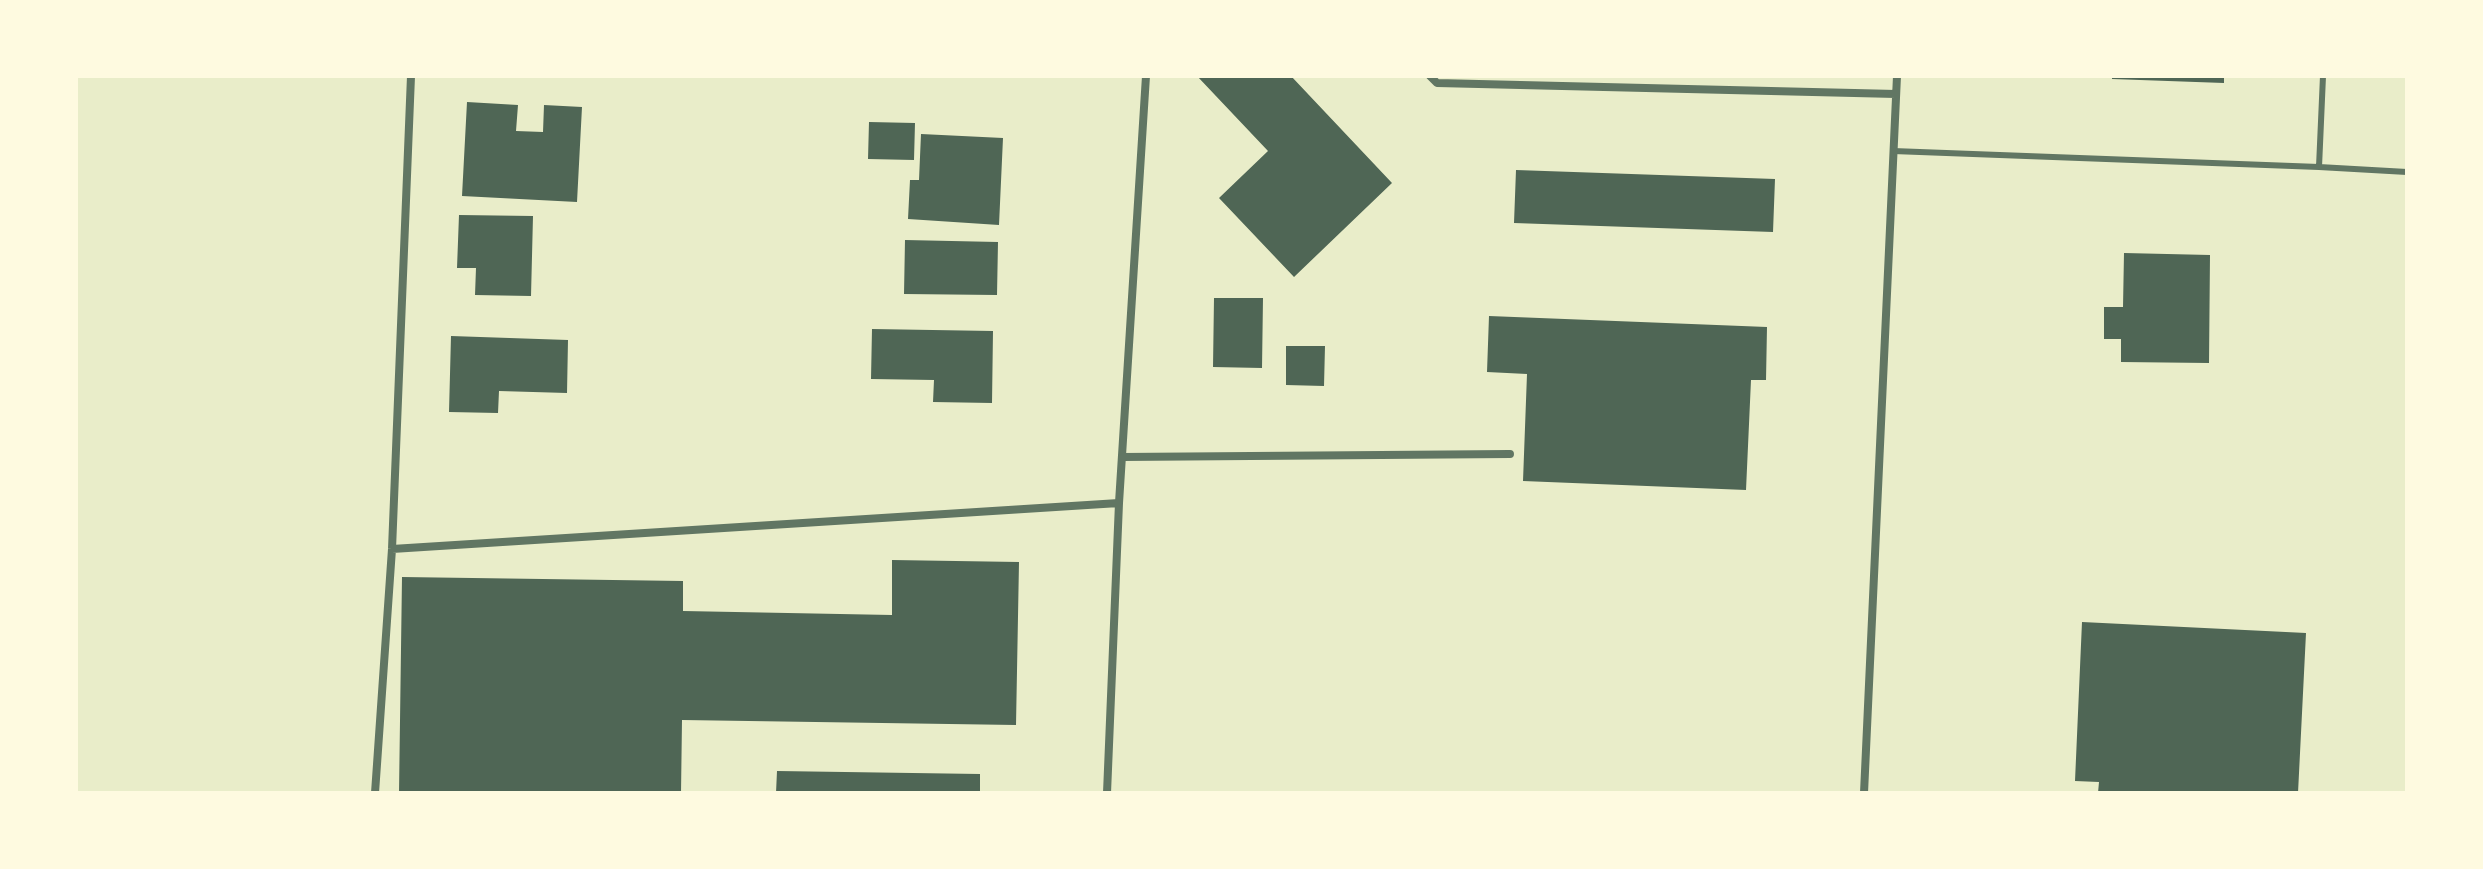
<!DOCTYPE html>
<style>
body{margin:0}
#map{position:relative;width:2483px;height:869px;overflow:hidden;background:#e9edc9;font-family:Bitter,serif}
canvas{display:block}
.frame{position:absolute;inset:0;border:78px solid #fefae0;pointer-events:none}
</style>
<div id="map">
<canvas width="2483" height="869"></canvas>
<div class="frame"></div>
</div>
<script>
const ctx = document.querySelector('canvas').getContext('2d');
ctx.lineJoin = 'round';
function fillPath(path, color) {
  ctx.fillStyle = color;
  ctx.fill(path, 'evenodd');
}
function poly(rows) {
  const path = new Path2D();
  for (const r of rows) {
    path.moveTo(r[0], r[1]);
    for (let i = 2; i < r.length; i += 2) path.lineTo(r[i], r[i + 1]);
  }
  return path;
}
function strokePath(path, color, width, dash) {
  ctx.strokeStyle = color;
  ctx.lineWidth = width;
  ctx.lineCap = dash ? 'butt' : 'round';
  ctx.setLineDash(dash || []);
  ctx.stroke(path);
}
fillPath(poly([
 [1197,76,1291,76,1392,183,1294,277,1219,198,1268,151],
 [2112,76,2224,76,2224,83,2112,79],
 [467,102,518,105,516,131,543,132,544,105,582,107,577,202,462,196],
 [869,122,915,123,914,160,868,159],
 [921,134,1003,138,999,225,908,219,910,180,919,180],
 [1516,170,1775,179,1773,232,1514,223],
 [459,215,533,216,531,296,475,295,476,268,457,268],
 [905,240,998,242,997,295,904,294],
 [2124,253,2210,255,2209,363,2121,362,2121,339,2104,339,2104,307,2123,307],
 [1214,298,1263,298,1262,368,1213,367],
 [1489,316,1767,327,1766,380,1751,380,1746,490,1523,481,1527,374,1487,372],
 [872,329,993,331,992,403,933,402,934,380,871,379],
 [451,336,568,340,567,393,499,391,498,413,449,412],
 [1286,346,1325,346,1324,386,1286,385],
 [892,560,1019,562,1016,725,682,720,681,793,399,793,402,577,683,581,683,611,892,615],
 [2082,622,2306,633,2298,793,2098,793,2099,782,2075,781],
 [777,771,980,774,980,793,776,793]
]), '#4f6655');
strokePath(poly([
 [2323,76,2319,167,2407,172],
 [1893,151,2319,167]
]), '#617663', 6);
strokePath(poly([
 [1430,76,1437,83,1896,94],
 [1122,457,1510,454],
 [392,549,1119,503],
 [375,793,392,549,411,76],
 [1107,793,1119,503,1146,76],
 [1864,793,1897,76]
]), '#617663', 8);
</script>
